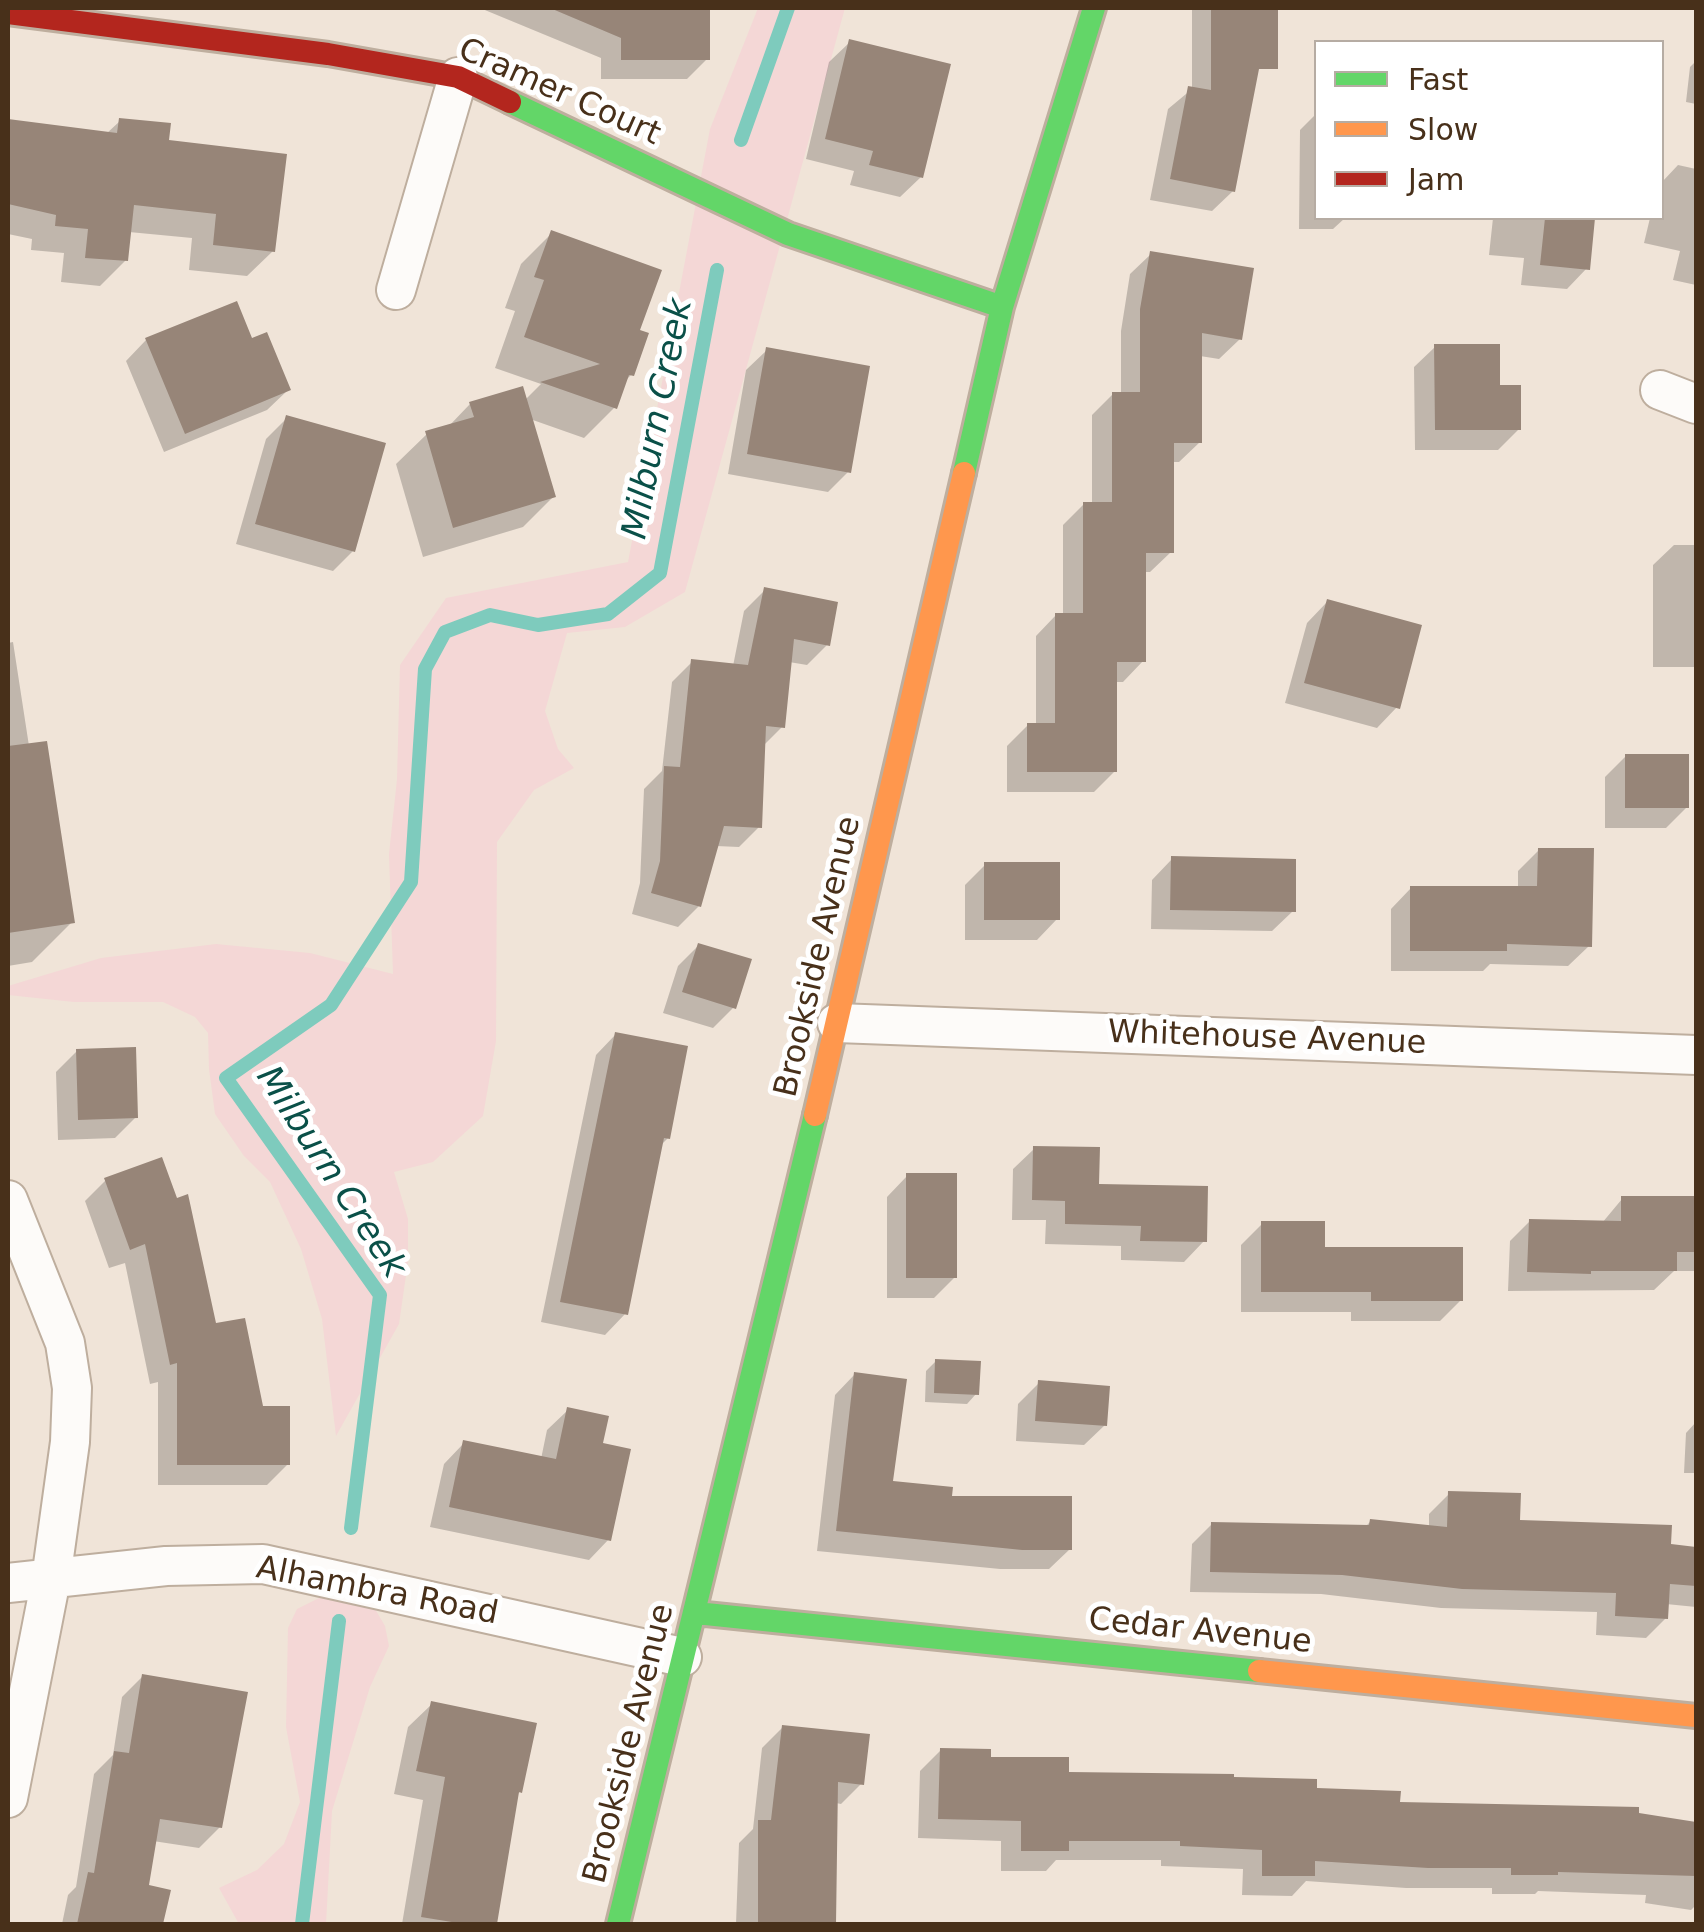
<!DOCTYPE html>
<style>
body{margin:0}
#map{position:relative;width:1704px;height:1932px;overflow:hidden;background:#f0e4d8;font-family:"DejaVu Sans",sans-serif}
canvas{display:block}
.frame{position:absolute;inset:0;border:10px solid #48301a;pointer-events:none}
.legend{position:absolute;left:1314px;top:40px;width:350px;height:180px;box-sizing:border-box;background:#fff;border:2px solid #b6aca3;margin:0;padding:12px 18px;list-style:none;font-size:30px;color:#48301a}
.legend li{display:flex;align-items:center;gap:20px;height:50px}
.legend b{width:50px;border:2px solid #b6aca3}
</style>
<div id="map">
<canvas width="1704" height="1932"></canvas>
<div class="frame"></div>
<ul class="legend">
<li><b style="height:12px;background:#63d668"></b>Fast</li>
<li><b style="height:12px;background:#ff974d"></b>Slow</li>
<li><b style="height:12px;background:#b3261e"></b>Jam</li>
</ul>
</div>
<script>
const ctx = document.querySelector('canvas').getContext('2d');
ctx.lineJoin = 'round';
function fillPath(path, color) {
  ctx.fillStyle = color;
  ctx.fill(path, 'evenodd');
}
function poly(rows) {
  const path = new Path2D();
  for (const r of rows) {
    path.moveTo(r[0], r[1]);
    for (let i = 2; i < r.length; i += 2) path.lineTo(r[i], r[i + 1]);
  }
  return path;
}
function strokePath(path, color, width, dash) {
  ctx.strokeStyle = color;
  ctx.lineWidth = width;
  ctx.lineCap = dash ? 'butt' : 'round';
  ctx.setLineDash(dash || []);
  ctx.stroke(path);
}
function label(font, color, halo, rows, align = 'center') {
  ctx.font = font + ' "DejaVu Sans",sans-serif';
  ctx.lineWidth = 10;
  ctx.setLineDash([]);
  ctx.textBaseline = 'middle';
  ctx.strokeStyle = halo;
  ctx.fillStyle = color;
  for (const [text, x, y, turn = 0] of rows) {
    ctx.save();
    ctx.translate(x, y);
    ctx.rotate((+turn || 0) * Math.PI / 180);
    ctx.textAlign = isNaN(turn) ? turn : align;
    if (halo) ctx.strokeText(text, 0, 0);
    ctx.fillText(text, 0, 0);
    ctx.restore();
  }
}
fillPath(poly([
 [758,8,845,8,685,592,625,627,567,633,545,711,558,749,574,768,534,790,497,842,496,1041,483,1116,433,1162,394,1172,408,1219,408,1261,399,1324,336,1436,322,1319,301,1249,270,1182,244,1156,215,1114,209,1069,208,1033,195,1017,163,1002,74,1002,8,995,8,986,101,958,216,944,310,953,393,974,389,854,397,779,400,665,446,598,628,562,710,129],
 [325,1595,371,1602,385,1626,389,1646,370,1687,332,1811,326,1924,239,1924,219,1888,257,1870,284,1844,300,1802,286,1727,288,1628,297,1609]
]), '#f4d7d6');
fillPath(poly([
 [480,8,707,8,707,59,687,79,601,79,601,58],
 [1192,8,1269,8,1233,191,1212,211,1150,200,1168,109,1192,89],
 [850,42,921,177,900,197,850,185,854,171,806,159,829,62],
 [1696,61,1696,104,1686,102,1690,67],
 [1316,114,1316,218,1345,218,1333,229,1299,229,1300,130],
 [8,121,106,134,120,121,273,251,247,276,189,270,192,238,129,232,126,260,100,286,61,282,64,253,31,250,32,239,8,234],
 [1678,165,1696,169,1696,285,1673,280,1680,251,1644,243,1650,218,1662,218,1662,182],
 [1493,218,1593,218,1587,268,1567,289,1521,285,1524,258,1489,255],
 [552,233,636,332,631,375,623,383,615,407,584,438,530,419,553,497,523,527,423,557,396,464,427,434,447,428,470,404,525,400,541,384,495,368,515,311,505,308,521,264],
 [1151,254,1240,339,1219,359,1200,356,1200,442,1179,462,1171,462,1171,552,1150,572,1143,572,1143,661,1123,682,1115,682,1115,771,1094,792,1007,792,1007,746,1028,725,1036,725,1036,636,1056,615,1063,615,1063,525,1084,504,1092,504,1092,415,1113,394,1121,394,1121,331,1130,274],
 [146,340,251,341,288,390,267,410,164,452,126,361],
 [1435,347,1498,387,1519,429,1498,450,1415,450,1414,367],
 [767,350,848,472,828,492,728,474,746,370],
 [287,418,353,551,333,571,236,544,266,439],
 [1674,545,1696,545,1696,667,1653,667,1653,565],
 [765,590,827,645,807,665,789,662,782,727,763,746,760,826,739,847,716,846,699,906,678,927,632,914,640,883,644,789,662,771,672,682,692,662,733,666,744,611],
 [1327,602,1397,707,1377,728,1285,703,1307,623],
 [13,642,29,746,72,922,32,962,8,966,8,643],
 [1626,756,1687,807,1666,828,1605,828,1605,777],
 [1539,850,1589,946,1568,966,1490,964,1483,971,1391,971,1391,909,1411,888,1518,888,1518,871],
 [1172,859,1293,911,1272,931,1151,929,1152,880],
 [985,865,1057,919,1037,940,965,940,965,885],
 [698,946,734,1007,713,1028,663,1013,678,966],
 [616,1034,668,1138,659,1147,625,1314,605,1335,541,1322,596,1055],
 [77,1051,136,1117,115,1138,58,1140,56,1072],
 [1034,1149,1096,1186,1204,1241,1184,1262,1121,1260,1121,1246,1045,1244,1046,1220,1012,1220,1013,1169],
 [907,1176,955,1277,934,1298,887,1298,887,1197],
 [106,1180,214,1326,261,1409,288,1464,267,1485,158,1485,158,1382,150,1384,125,1263,109,1268,85,1201],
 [1622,1199,1696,1199,1696,1271,1674,1271,1654,1290,1508,1291,1510,1241,1530,1221,1602,1223],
 [1262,1224,1323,1250,1461,1300,1440,1321,1351,1321,1351,1312,1241,1312,1241,1245],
 [936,1361,976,1394,967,1404,925,1402,926,1371],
 [855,1374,890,1483,949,1499,1070,1549,1049,1569,1000,1569,817,1551,835,1395],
 [1039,1383,1105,1425,1084,1445,1016,1441,1018,1404],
 [568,1410,600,1445,609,1539,589,1560,430,1527,444,1464,464,1443,541,1459,547,1430],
 [1696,1422,1696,1473,1684,1473,1686,1433],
 [1449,1494,1517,1523,1696,1549,1696,1607,1666,1604,1666,1618,1646,1638,1596,1635,1597,1612,1441,1608,1321,1594,1190,1592,1192,1544,1212,1524,1365,1527,1371,1521,1429,1528,1429,1514],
 [143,1676,220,1827,199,1848,153,1841,146,1887,168,1892,161,1924,62,1924,68,1895,76,1887,94,1774,113,1755,122,1697],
 [432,1704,520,1792,516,1795,495,1924,402,1924,423,1800,394,1794,408,1727],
 [783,1727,862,1783,841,1804,836,1803,834,1924,736,1924,739,1843,753,1829,762,1748],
 [941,1750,1066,1775,1314,1791,1398,1804,1636,1815,1696,1825,1696,1905,1691,1910,1645,1903,1646,1895,1538,1891,1535,1894,1492,1894,1492,1888,1406,1888,1306,1881,1292,1896,1242,1895,1243,1869,1161,1866,1161,1860,1056,1860,1046,1871,1001,1871,1001,1841,918,1838,920,1771]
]), '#0003');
strokePath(poly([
 [741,140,788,8],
 [351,1528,380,1295,226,1078,331,1005,411,882,425,669,445,632,490,615,538,625,608,614,660,573,717,270],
 [302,1924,339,1621]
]), '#7ecbbd', 14);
fillPath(poly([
 [550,8,710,8,710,60,621,60,621,38],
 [1211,8,1278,8,1278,69,1259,69,1235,192,1170,179,1188,86,1211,90],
 [849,39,951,64,923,178,869,165,873,151,825,139],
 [119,118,171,123,169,140,287,154,275,252,213,245,216,214,134,205,128,261,85,258,88,229,55,226,56,215,8,204,8,119,117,133],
 [1545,218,1595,218,1590,270,1540,265],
 [551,230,662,270,640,330,649,333,634,376,629,375,617,409,540,382,600,364,524,337,544,280,534,277],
 [1150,251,1254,268,1242,340,1202,333,1202,443,1174,443,1174,553,1146,553,1146,662,1117,662,1117,772,1027,772,1027,723,1055,723,1055,613,1083,613,1083,502,1112,502,1112,392,1140,392,1140,309],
 [237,301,252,338,267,332,291,390,185,434,145,338],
 [1434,344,1500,344,1500,385,1521,385,1521,430,1435,430],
 [766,347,870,366,851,473,747,454],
 [523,386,556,497,453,528,425,431,474,417,469,402],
 [286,415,386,443,355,552,255,524],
 [764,587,838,602,830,646,794,639,785,728,766,726,762,828,724,826,701,907,651,893,660,861,664,766,680,767,691,659,748,665],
 [1327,599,1422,625,1400,709,1304,683],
 [47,741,75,923,8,933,8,746],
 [1625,754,1689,754,1689,808,1625,808],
 [1538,848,1594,848,1592,947,1507,944,1507,951,1410,951,1410,886,1537,886],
 [1171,856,1296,859,1296,912,1170,910],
 [984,862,1060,862,1060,920,984,920],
 [698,943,752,959,736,1009,682,992],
 [615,1032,688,1046,670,1139,664,1138,628,1315,560,1302],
 [136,1047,138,1118,78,1120,76,1049],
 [1033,1146,1100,1147,1099,1184,1208,1186,1207,1242,1140,1241,1141,1226,1065,1224,1065,1201,1032,1200],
 [162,1157,177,1198,188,1194,216,1323,245,1318,263,1406,290,1406,290,1465,177,1465,177,1363,170,1365,145,1244,130,1250,104,1178],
 [906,1173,957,1173,957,1278,906,1278],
 [1621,1196,1696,1196,1696,1252,1677,1252,1677,1271,1591,1271,1591,1274,1527,1272,1529,1219,1621,1221],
 [1261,1221,1325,1221,1325,1247,1463,1247,1463,1301,1371,1301,1371,1292,1261,1292],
 [935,1359,981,1361,979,1395,934,1393],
 [854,1372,907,1379,893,1481,953,1487,952,1496,1072,1496,1072,1550,1022,1550,836,1531],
 [1038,1380,1110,1386,1107,1426,1035,1421],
 [567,1407,609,1416,603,1443,631,1449,611,1541,449,1507,463,1440,556,1459],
 [1448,1491,1521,1493,1520,1520,1672,1525,1671,1544,1696,1547,1696,1586,1670,1584,1668,1619,1615,1616,1616,1593,1462,1589,1342,1575,1210,1572,1211,1522,1369,1525,1370,1519,1447,1527],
 [142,1674,248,1692,222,1828,160,1819,149,1885,171,1890,163,1924,77,1924,88,1872,94,1873,114,1751,129,1753],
 [431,1701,537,1723,522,1793,519,1792,497,1924,464,1924,421,1917,445,1777,416,1771],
 [782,1725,870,1734,864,1785,838,1782,836,1924,758,1924,758,1820,771,1820],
 [940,1748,991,1749,991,1757,1069,1757,1069,1772,1234,1774,1234,1777,1317,1779,1317,1788,1401,1791,1400,1802,1639,1807,1639,1813,1696,1822,1696,1876,1558,1872,1558,1875,1511,1875,1511,1868,1428,1868,1315,1861,1315,1876,1262,1876,1262,1850,1180,1846,1180,1841,1069,1841,1069,1851,1021,1851,1021,1821,938,1819]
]), '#978578');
const street = poly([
 [396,290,458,77],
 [1660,390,1696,404],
 [837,1023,1696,1055],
 [8,1200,65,1343,72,1388,70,1442,51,1579,8,1798],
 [8,1583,166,1566,263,1564,682,1657]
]);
const fast = poly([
 [510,102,788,234,1002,307],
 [964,473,1002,307,1094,8],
 [696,1613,1259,1671],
 [618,1924,815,1115]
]);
const slow = poly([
 [815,1115,964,473],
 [1259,1671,1696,1716]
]);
const jam = poly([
 [8,13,328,54,458,77,510,102]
]);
strokePath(street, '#beae9e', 42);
strokePath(fast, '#beae9e', 28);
strokePath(slow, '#beae9e', 28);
strokePath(jam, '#beae9e', 28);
strokePath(street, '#fdfbf9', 38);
strokePath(fast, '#63d668', 22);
strokePath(slow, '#ff974d', 22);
strokePath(jam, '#b3261e', 22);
label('32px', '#48301a', '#fff', [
 ["Cramer Court",559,93,24],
 ["Brookside Avenue",819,957,-77],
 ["Whitehouse Avenue",1267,1039,2],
 ["Alhambra Road",377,1592,11],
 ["Cedar Avenue",1200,1632,6],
 ["Brookside Avenue",630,1744,-76]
]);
label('italic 35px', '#0a5048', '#fff', [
 ["Milburn Creek",659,419,-79],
 ["Milburn Creek",330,1173,57]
]);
</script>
